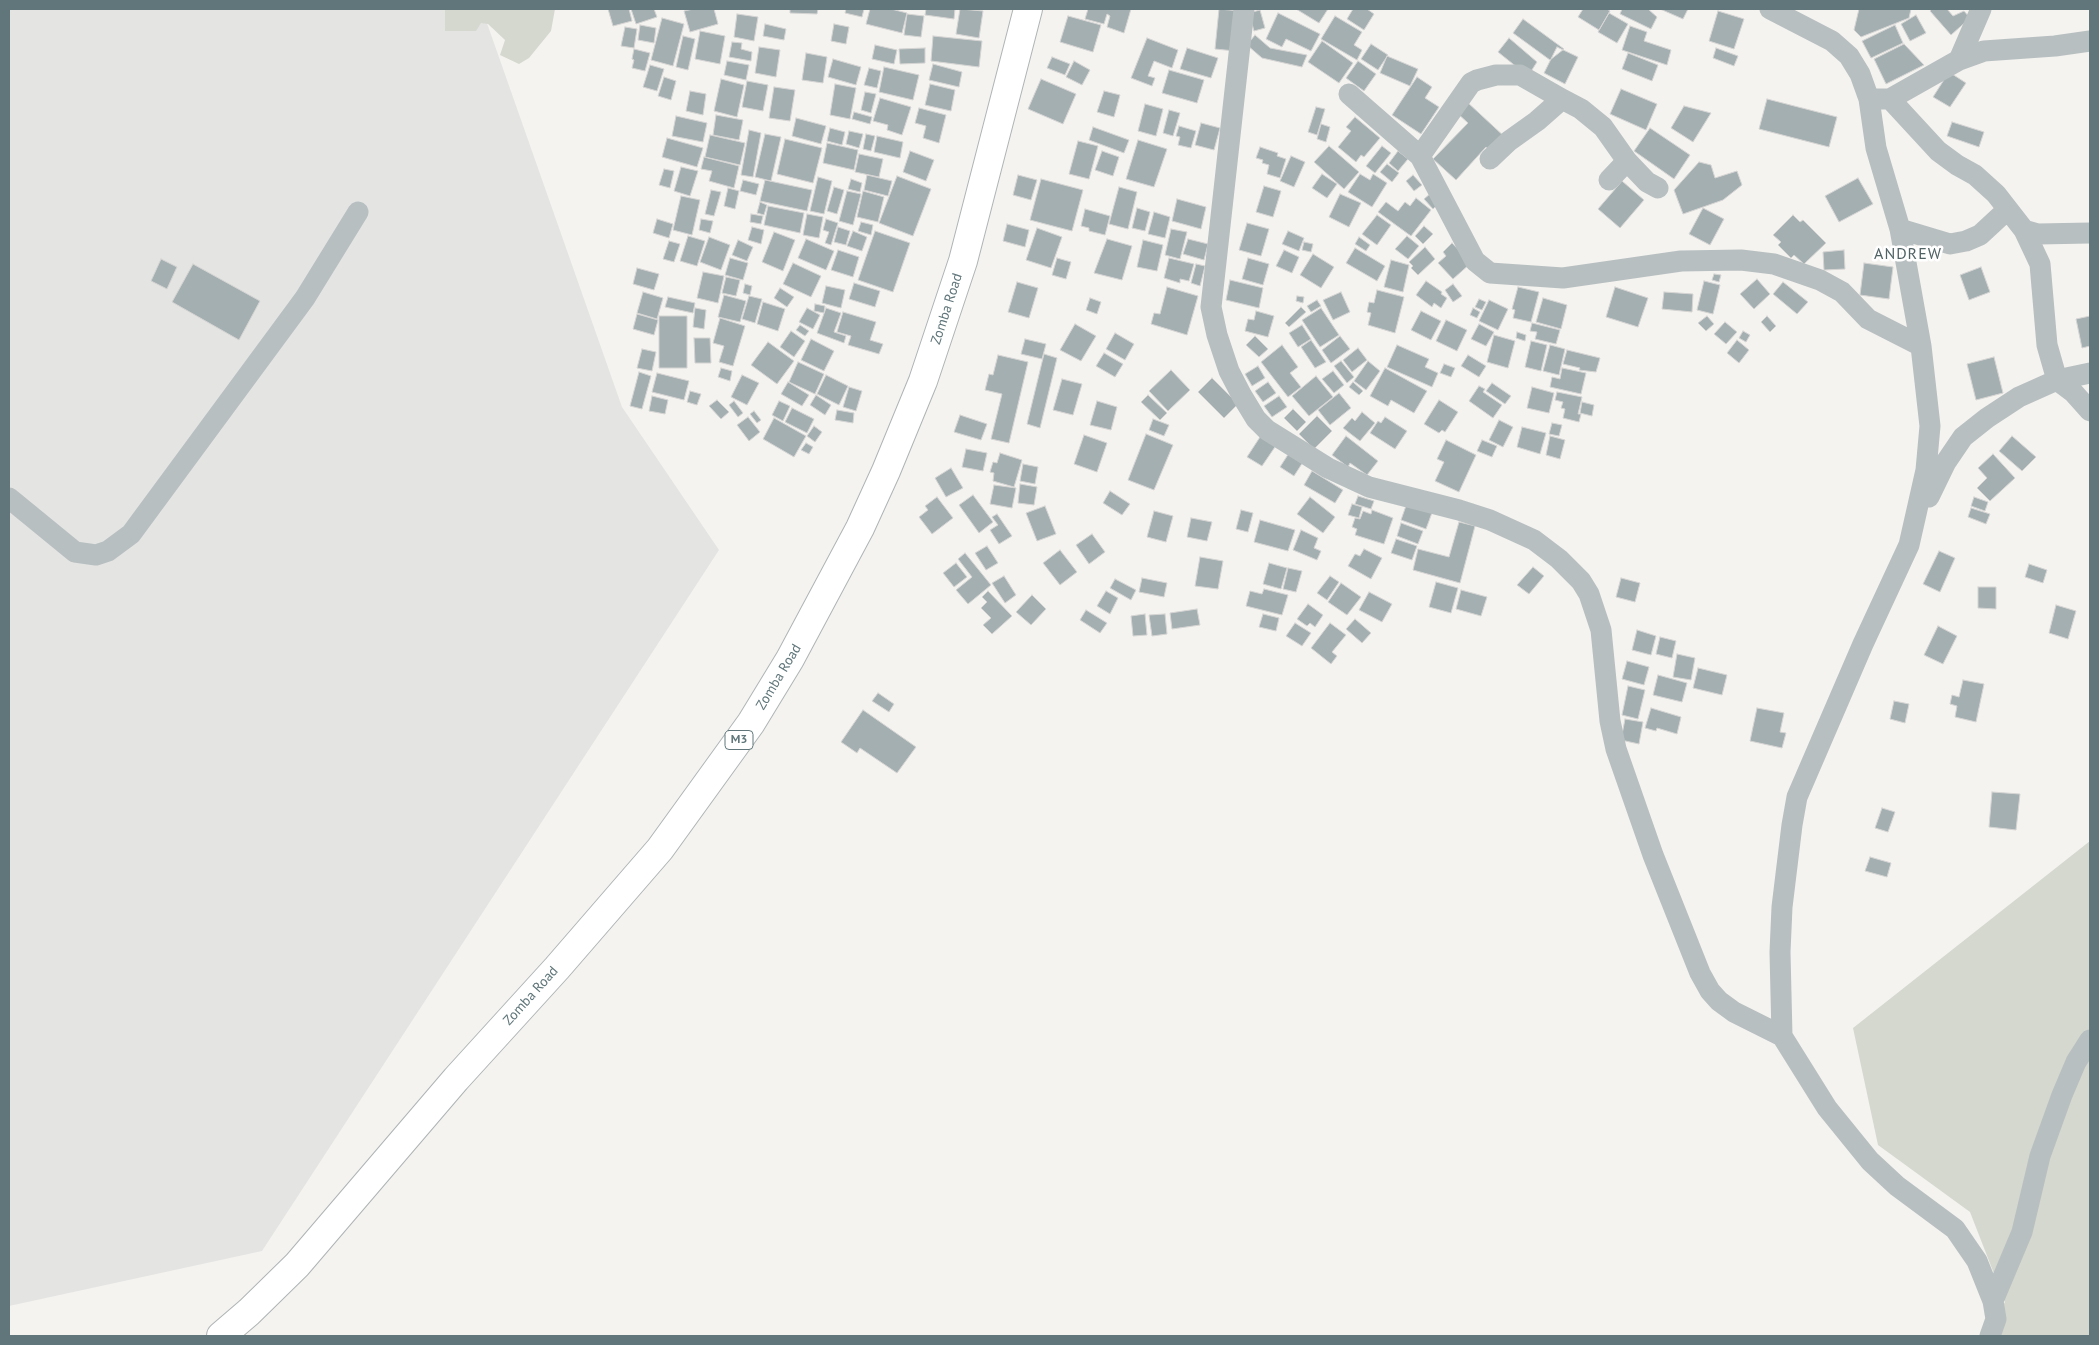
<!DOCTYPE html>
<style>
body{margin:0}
#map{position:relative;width:2099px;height:1345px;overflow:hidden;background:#f4f3f0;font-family:"PT Sans",sans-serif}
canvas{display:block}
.frame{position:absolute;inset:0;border:10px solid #60767a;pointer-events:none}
</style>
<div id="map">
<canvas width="2099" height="1345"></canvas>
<div class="frame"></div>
</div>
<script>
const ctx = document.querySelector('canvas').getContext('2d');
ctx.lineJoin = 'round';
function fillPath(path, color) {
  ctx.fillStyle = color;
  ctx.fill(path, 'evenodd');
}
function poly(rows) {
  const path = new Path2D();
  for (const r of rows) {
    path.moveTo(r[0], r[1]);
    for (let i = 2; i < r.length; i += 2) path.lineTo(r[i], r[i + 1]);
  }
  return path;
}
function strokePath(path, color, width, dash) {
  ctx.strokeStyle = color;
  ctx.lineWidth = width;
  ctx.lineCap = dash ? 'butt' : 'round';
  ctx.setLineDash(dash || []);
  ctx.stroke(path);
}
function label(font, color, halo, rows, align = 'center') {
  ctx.font = font + ' "PT Sans",sans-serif';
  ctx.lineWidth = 5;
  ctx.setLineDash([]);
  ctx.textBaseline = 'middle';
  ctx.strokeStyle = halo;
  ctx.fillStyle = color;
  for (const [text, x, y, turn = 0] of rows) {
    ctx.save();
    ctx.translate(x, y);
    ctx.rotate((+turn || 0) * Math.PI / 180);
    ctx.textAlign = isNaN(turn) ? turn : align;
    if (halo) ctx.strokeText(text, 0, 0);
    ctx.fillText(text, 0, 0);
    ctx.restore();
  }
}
fillPath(poly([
 [9,9,482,9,622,407,719,550,262,1251,9,1306]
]), '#e4e4e3');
fillPath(poly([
 [445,9,555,9,551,31,529,58,519,64,500,55,505,40,488,24,481,23,476,31,445,31],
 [2090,841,2090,1336,1985,1336,2005,1302,1970,1212,1878,1145,1853,1028]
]), '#d5d8cf');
const building = poly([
 [608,9,629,9,632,21,613,26,608,9],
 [631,9,654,9,657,17,636,24,631,9],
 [694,9,714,9,718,24,690,32,684,11,694,9],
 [790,9,818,9,817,14,790,13,790,9],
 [846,9,864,9,862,17,845,13,846,9],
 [870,9,891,9,907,13,902,33,866,24,870,9],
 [926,9,955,9,954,19,925,15,926,9],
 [960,9,983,11,979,38,956,34,960,9],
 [1088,9,1131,9,1124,33,1107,27,1110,16,1107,14,1104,24,1085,19,1088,9],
 [1219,9,1240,11,1235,51,1215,49,1219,9],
 [1296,9,1328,9,1319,23,1296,9],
 [1353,9,1367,9,1374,14,1364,30,1347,19,1353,9],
 [1583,9,1607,9,1610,11,1599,30,1578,17,1583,9],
 [1622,9,1648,9,1657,17,1651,29,1620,14,1622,9],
 [1660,9,1688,9,1683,19,1660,9],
 [1859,9,1911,9,1909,18,1861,37,1854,30,1859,9],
 [1932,9,1947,9,1953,16,1964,11,1970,18,1951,35,1930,11,1932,9],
 [1260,10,1265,28,1254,31,1249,13,1260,10],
 [1718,11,1744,19,1734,49,1709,41,1718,11],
 [1278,13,1320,34,1311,51,1286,39,1282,47,1266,39,1278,13],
 [1609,13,1628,24,1617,43,1598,32,1609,13],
 [737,14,758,17,754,41,734,37,737,14],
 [907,14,924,16,921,37,904,35,907,14],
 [1916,15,1926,33,1910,41,1901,24,1916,15],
 [1068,16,1101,25,1093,52,1060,42,1068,16],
 [1335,16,1362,32,1354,45,1362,50,1357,60,1321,39,1335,16],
 [662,18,684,24,673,66,651,60,662,18],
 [1523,19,1564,49,1550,60,1513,33,1523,19],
 [765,24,786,29,784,40,763,36,765,24],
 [834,24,849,27,846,44,831,41,834,24],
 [640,25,656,28,654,43,638,40,640,25],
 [1895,25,1903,43,1871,58,1862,41,1895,25],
 [1630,26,1647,32,1644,41,1671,50,1667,65,1622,50,1630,26],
 [625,27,637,29,634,48,621,46,625,27],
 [700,31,725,36,720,64,695,59,700,31],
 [1255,35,1270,48,1307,55,1302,67,1262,58,1247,45,1255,35],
 [683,36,695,39,688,70,676,67,683,36],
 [933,36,982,41,979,67,931,61,933,36],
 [1147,38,1178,50,1172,68,1154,61,1148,76,1155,78,1152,86,1131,78,1147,38],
 [1509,38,1537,62,1528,76,1498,52,1509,38],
 [1322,41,1353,63,1339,83,1308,62,1322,41],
 [732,42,742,43,741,49,752,52,751,61,729,57,732,42],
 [1371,44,1388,55,1378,70,1361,59,1371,44],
 [1904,44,1924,65,1886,84,1874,59,1904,44],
 [875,45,897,50,894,64,872,59,875,45],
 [759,47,780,50,776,77,755,73,759,47],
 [1557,47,1578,57,1565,84,1544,73,1557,47],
 [925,48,925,63,900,64,899,49,925,48],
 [1187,48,1218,58,1211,78,1180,69,1187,48],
 [1716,48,1738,56,1734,66,1713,58,1716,48],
 [634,49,650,53,645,71,632,68,634,60,632,59,634,49],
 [806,53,827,57,823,83,802,80,806,53],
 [1628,53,1658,65,1652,81,1622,69,1628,53],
 [1387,56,1418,69,1410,86,1380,73,1387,56],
 [1052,57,1070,64,1065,75,1047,68,1052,57],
 [833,59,861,67,856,85,828,77,833,59],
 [727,61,749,65,746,80,724,75,727,61],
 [1074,61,1090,70,1082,85,1066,77,1074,61],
 [1358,61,1376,74,1364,91,1346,78,1358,61],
 [933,64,962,72,959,87,929,80,933,64],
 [650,65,664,69,657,91,643,87,650,65],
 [884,67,919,75,913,100,879,92,884,67],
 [869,68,881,71,877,88,864,85,869,68],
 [1169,70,1204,80,1197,103,1162,93,1169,70],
 [1949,72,1966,83,1950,107,1933,97,1949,72],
 [664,77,676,81,671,100,658,96,664,77],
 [1417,77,1432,87,1425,98,1439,107,1421,134,1392,115,1417,77],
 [721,79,744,85,737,117,714,111,721,79],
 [1041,79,1076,94,1063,124,1028,109,1041,79],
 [747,81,768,85,763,111,742,107,747,81],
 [835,84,856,88,850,119,830,115,835,84],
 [930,84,955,90,951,111,925,105,930,84],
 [774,87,795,90,790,121,769,118,774,87],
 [1621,89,1657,104,1646,130,1610,114,1621,89],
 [690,91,706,94,703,115,686,111,690,91],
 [1104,91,1120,95,1114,117,1097,112,1104,91],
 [865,92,876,94,871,113,861,110,865,92],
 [880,98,911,107,902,135,887,130,888,125,873,121,880,98],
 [1767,99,1837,117,1829,147,1759,129,1767,99],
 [1466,101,1507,139,1494,154,1486,147,1456,180,1433,159,1468,123,1456,112,1466,101],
 [1145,104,1163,109,1156,136,1138,131,1145,104],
 [1684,106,1711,113,1693,142,1671,128,1684,106],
 [1316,107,1325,109,1317,135,1308,132,1316,107],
 [919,108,946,115,939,143,923,138,926,126,915,123,919,108],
 [1169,110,1180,113,1173,136,1163,133,1169,110],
 [854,112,872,117,870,124,852,119,854,112],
 [716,115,743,120,739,140,713,135,716,115],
 [676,116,707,123,703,142,672,136,676,116],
 [1355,117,1380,138,1364,157,1361,155,1356,162,1338,147,1351,131,1346,127,1355,117],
 [796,118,826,126,821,144,792,136,796,118],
 [1952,122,1984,132,1979,147,1947,136,1952,122],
 [1201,123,1220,128,1214,150,1195,145,1201,123],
 [1321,124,1330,127,1326,142,1317,139,1321,124],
 [1179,126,1196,131,1191,148,1178,145,1180,137,1176,136,1179,126],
 [1093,127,1129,140,1124,153,1089,140,1093,127],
 [830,128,845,132,842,145,827,141,830,128],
 [1650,128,1690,155,1674,179,1634,151,1650,128],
 [749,130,761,133,753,177,741,175,749,130],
 [849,131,863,134,859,148,846,144,849,131],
 [765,134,781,137,771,181,755,177,765,134],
 [866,134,875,136,871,151,863,149,866,134],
 [710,135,745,143,740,165,705,157,710,135],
 [877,136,903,142,900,158,874,152,877,136],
 [667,138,703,148,697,167,662,157,667,138],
 [785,139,822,148,813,183,777,174,785,139],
 [1138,140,1167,149,1154,187,1126,179,1138,140],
 [1078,141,1098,146,1089,179,1069,174,1078,141],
 [827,143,858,150,854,170,823,163,827,143],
 [1329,146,1359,172,1344,189,1314,162,1329,146],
 [1382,146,1391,153,1375,173,1366,166,1382,146],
 [1260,147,1278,153,1277,156,1286,159,1280,178,1267,174,1269,165,1262,163,1263,160,1256,158,1260,147],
 [910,151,934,160,926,181,903,172,910,151],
 [1102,151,1119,157,1113,176,1095,170,1102,151],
 [1398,151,1408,159,1398,171,1389,163,1398,151],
 [859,154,883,159,879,177,855,172,859,154],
 [1291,156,1305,162,1294,187,1280,181,1291,156],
 [704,157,739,166,734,188,709,181,712,171,701,169,704,157],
 [1699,162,1711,165,1715,178,1737,171,1742,185,1723,200,1683,214,1674,190,1699,162],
 [1387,164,1399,173,1392,182,1380,172,1387,164],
 [681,167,698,171,690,196,674,191,681,167],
 [664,169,674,171,670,188,659,185,664,169],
 [1322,174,1337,184,1327,198,1312,188,1322,174],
 [1360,174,1370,180,1373,174,1387,183,1372,207,1348,192,1360,174],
 [867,175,892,181,888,196,864,190,867,175],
 [1018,175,1037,180,1031,200,1013,195,1018,175],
 [1413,175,1422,185,1414,191,1406,181,1413,175],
 [897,176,931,189,913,236,879,223,897,176],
 [818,177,832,181,824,214,810,211,818,177],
 [1858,178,1873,204,1839,222,1825,196,1858,178],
 [851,179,862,183,860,192,848,189,851,179],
 [1041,179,1083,190,1072,231,1030,220,1041,179],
 [743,180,759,184,756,195,740,191,743,180],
 [765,180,812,190,807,211,760,201,765,180],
 [1622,181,1644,200,1620,228,1598,209,1622,181],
 [1264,186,1281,191,1273,217,1256,212,1264,186],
 [834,187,844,190,837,214,827,211,834,187],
 [1119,187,1137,192,1128,229,1109,224,1119,187],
 [728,188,739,191,735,209,724,206,728,188],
 [711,190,721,192,714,216,705,214,711,190],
 [847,191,861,194,853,225,839,221,847,191],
 [863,191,884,197,878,222,857,217,863,191],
 [1431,193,1440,202,1433,209,1424,199,1431,193],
 [1340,194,1361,203,1349,227,1329,217,1340,194],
 [681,196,700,200,692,235,673,230,681,196],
 [1416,198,1431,210,1411,236,1378,212,1386,202,1398,211,1405,202,1410,206,1416,198],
 [1177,199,1206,207,1201,229,1172,221,1177,199],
 [760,202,767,205,764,215,757,213,760,202],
 [768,206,804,213,800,233,764,225,768,206],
 [1137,208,1150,212,1145,231,1132,228,1137,208],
 [1703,208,1724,219,1710,245,1689,234,1703,208],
 [1085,209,1110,216,1105,235,1089,231,1089,228,1081,226,1085,209],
 [1154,212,1170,217,1165,238,1148,234,1154,212],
 [751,214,763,216,761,224,750,222,751,214],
 [807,214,823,217,819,238,803,235,807,214],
 [1377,215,1391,225,1377,245,1362,234,1377,215],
 [1793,215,1800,222,1803,220,1826,243,1804,264,1794,255,1791,258,1778,245,1781,242,1773,235,1793,215],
 [657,219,673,224,669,238,653,233,657,219],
 [701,219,713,221,710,233,699,230,701,219],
 [826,219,838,223,831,245,825,243,829,232,823,230,826,219],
 [861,222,873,225,871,235,858,231,861,222],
 [1247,223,1269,229,1261,256,1239,250,1247,223],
 [1007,224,1029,230,1025,247,1003,241,1007,224],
 [1424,226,1433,234,1423,244,1415,236,1424,226],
 [752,227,764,230,761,244,748,240,752,227],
 [838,227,850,231,846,245,834,242,838,227],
 [1037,228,1062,237,1051,268,1026,260,1037,228],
 [1171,229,1187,232,1180,259,1165,255,1171,229],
 [853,231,867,237,862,251,847,246,853,231],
 [875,231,910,243,893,292,858,280,875,231],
 [1288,231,1304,238,1299,251,1282,244,1288,231],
 [774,232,795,240,783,271,762,262,774,232],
 [688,236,705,241,697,266,680,261,688,236],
 [1407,236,1419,246,1408,259,1395,249,1407,236],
 [709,237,730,245,721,270,700,262,709,237],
 [1359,237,1370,245,1366,251,1355,244,1359,237],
 [806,239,834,251,826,270,798,258,806,239],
 [1107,239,1132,246,1122,280,1094,273,1107,239],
 [1188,239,1208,244,1204,260,1183,254,1188,239],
 [738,240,753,247,747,261,732,255,738,240],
 [1143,240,1163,245,1157,271,1137,267,1143,240],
 [669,241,680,244,674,262,663,259,669,241],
 [1304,242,1313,244,1311,252,1302,250,1304,242],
 [1452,243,1471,263,1453,279,1438,263,1446,256,1443,252,1452,243],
 [1425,247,1435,259,1418,275,1411,268,1413,266,1409,262,1425,247],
 [1355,248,1385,266,1377,281,1346,263,1355,248],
 [838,250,859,257,853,277,831,270,838,250],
 [1284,250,1299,257,1292,273,1276,266,1284,250],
 [1844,250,1845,269,1824,270,1823,252,1844,250],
 [1313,254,1334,267,1321,288,1300,275,1313,254],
 [730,258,748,263,743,280,725,275,730,258],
 [1057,258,1071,262,1066,279,1052,275,1057,258],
 [1169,258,1194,264,1189,281,1180,279,1180,283,1164,278,1169,258],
 [1248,258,1269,264,1263,285,1242,279,1248,258],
 [161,259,177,267,167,289,151,281,161,259],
 [1391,260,1409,265,1403,292,1384,287,1391,260],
 [793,263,821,276,811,297,783,284,793,263],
 [1864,263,1893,267,1889,299,1860,295,1864,263],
 [193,264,260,301,239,340,172,302,193,264],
 [1196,264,1205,266,1200,286,1191,283,1196,264],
 [1981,267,1990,292,1969,300,1960,275,1981,267],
 [637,268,659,274,654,290,633,284,637,268],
 [703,272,724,276,718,303,697,298,703,272],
 [1714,274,1721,275,1719,282,1712,280,1714,274],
 [726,277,740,280,736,296,722,293,726,277],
 [1757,279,1770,294,1754,309,1740,294,1757,279],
 [1230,280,1263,288,1259,308,1226,300,1230,280],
 [1426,281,1442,292,1441,294,1447,298,1441,308,1434,303,1432,307,1416,295,1426,281],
 [1704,281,1720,285,1713,314,1697,310,1704,281],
 [1017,282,1038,288,1029,318,1008,312,1017,282],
 [1783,282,1808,302,1797,314,1773,294,1783,282],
 [854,283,880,291,875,307,849,299,854,283],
 [745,284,752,286,750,295,743,293,745,284],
 [1453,284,1462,296,1453,302,1445,290,1453,284],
 [826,286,845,290,841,308,822,303,826,286],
 [1167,287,1198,296,1187,335,1151,324,1154,313,1160,314,1167,287],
 [1518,287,1539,292,1531,322,1513,318,1515,310,1512,309,1518,287],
 [1615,287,1648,298,1638,327,1606,317,1615,287],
 [780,288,794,297,787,307,774,298,780,288],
 [1377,290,1404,297,1395,333,1368,325,1371,313,1367,312,1369,302,1374,303,1377,290],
 [643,292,663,298,657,319,637,313,643,292],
 [1341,292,1350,312,1333,320,1323,300,1341,292],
 [1664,292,1693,294,1692,312,1662,309,1664,292],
 [724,295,746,301,740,322,718,317,724,295],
 [749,296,762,299,755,323,742,319,749,296],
 [1297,296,1304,297,1303,303,1296,301,1297,296],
 [668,297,695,303,693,313,665,307,668,297],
 [1090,298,1101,302,1097,314,1086,310,1090,298],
 [1543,298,1567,305,1561,329,1536,322,1543,298],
 [1479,299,1486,302,1482,310,1475,307,1479,299],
 [1317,300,1321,306,1311,312,1307,306,1317,300],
 [1489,300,1508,309,1498,330,1479,321,1489,300],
 [763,302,785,309,778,331,757,324,763,302],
 [815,304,825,306,824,313,814,311,815,304],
 [1301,307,1306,312,1289,327,1285,323,1301,307],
 [695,308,706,310,704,329,693,327,695,308],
 [807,308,820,315,813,329,799,322,807,308],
 [826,308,841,313,834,332,846,336,844,343,817,333,826,308],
 [1321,308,1339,335,1320,347,1302,320,1321,308],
 [1473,308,1480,312,1477,318,1470,315,1473,308],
 [1256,311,1274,316,1268,337,1245,331,1248,319,1254,320,1256,311],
 [1421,311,1441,321,1431,340,1411,330,1421,311],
 [843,312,876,322,870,340,883,344,879,354,848,345,851,336,837,332,843,312],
 [637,314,658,320,654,335,633,329,637,314],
 [659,316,687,316,687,368,659,368,659,316],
 [1707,316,1714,324,1706,331,1698,323,1707,316],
 [1767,316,1776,326,1770,332,1761,322,1767,316],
 [2090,316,2090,346,2082,348,2076,319,2090,316],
 [720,318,745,326,733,366,719,362,724,346,713,343,720,318],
 [1446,320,1467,330,1457,351,1436,341,1446,320],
 [1725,322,1737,332,1726,344,1714,334,1725,322],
 [1532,323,1560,330,1556,344,1535,339,1537,332,1530,331,1532,323],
 [1075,324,1096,336,1081,361,1060,350,1075,324],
 [1479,324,1494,332,1486,346,1471,339,1479,324],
 [800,325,809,331,805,336,796,330,800,325],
 [1302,325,1311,339,1298,347,1289,333,1302,325],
 [791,331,805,341,794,357,780,347,791,331],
 [1743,331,1750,335,1746,342,1739,338,1743,331],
 [1517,332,1526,335,1525,341,1516,338,1517,332],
 [1115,333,1134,344,1125,360,1106,349,1115,333],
 [1494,335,1515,341,1508,368,1487,362,1494,335],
 [1255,336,1268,349,1259,357,1246,345,1255,336],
 [1340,336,1350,349,1331,363,1322,350,1340,336],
 [694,338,710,338,711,363,695,363,694,338],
 [811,339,834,351,824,371,801,360,811,339],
 [1025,339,1046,344,1042,359,1021,354,1025,339],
 [1311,340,1326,362,1315,368,1301,347,1311,340],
 [1737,340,1749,350,1739,363,1727,353,1737,340],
 [1531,341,1547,345,1541,371,1525,367,1531,341],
 [768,342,794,361,777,384,751,365,768,342],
 [1282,345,1298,367,1290,373,1301,387,1288,397,1261,362,1282,345],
 [1397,345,1429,359,1425,367,1438,373,1432,387,1387,367,1397,345],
 [1550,345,1565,349,1559,375,1543,371,1550,345],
 [1358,348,1367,360,1352,372,1343,360,1358,348],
 [642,349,656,352,652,371,637,368,642,349],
 [1567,350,1600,358,1596,372,1579,370,1580,368,1563,364,1567,350],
 [1104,353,1123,364,1115,377,1096,366,1104,353],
 [1044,354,1057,358,1040,428,1027,424,1044,354],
 [998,355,1028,362,1009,443,991,439,1002,394,985,390,989,374,993,375,998,355],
 [1468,355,1486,366,1479,377,1461,366,1468,355],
 [1994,357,2003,393,1976,400,1967,364,1994,357],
 [1341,361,1354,377,1347,383,1334,366,1341,361],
 [1368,361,1380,371,1366,390,1354,381,1368,361],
 [798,362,824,374,815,394,789,382,798,362],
 [1444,364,1455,368,1451,377,1440,373,1444,364],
 [1258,366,1265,378,1252,386,1245,374,1258,366],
 [721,368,732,371,730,381,718,377,721,368],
 [1385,368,1427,391,1414,413,1391,400,1388,406,1370,396,1385,368],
 [1562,368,1586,373,1581,394,1550,387,1552,377,1560,379,1562,368],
 [1171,370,1190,390,1168,411,1149,391,1171,370],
 [1333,371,1344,385,1334,393,1322,379,1333,371],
 [639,372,651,376,642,409,630,406,639,372],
 [657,373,689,381,684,400,652,392,657,373],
 [742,375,759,383,747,405,731,397,742,375],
 [826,375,848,386,839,405,817,394,826,375],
 [1316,376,1333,397,1309,416,1292,396,1316,376],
 [1212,378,1238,404,1224,418,1198,392,1212,378],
 [1062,379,1082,384,1073,415,1053,410,1062,379],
 [788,382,809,395,802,406,781,394,788,382],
 [1268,382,1276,393,1263,402,1255,391,1268,382],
 [1353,382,1363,391,1359,395,1349,387,1353,382],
 [1492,383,1511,396,1505,404,1486,391,1492,383],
 [1479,386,1485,389,1483,392,1502,405,1493,418,1469,401,1479,386],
 [849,387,862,391,856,411,843,407,849,387],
 [1532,387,1554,393,1549,413,1527,408,1532,387],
 [690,391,701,394,697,405,687,402,690,391],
 [1557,392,1582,397,1578,414,1581,414,1579,422,1563,418,1565,409,1561,408,1563,402,1555,400,1557,392],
 [1339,393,1351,408,1330,425,1318,410,1339,393],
 [816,395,831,405,825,415,810,405,816,395],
 [1148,395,1167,413,1160,420,1141,402,1148,395],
 [652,396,668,400,665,414,649,411,652,396],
 [1279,396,1287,407,1272,417,1264,406,1279,396],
 [717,400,729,412,721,419,709,406,717,400],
 [1439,400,1458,412,1445,432,1442,430,1439,433,1424,424,1439,400],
 [734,401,743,413,738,417,729,405,734,401],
 [779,401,790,406,783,421,772,415,779,401],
 [1097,401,1117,407,1111,430,1090,425,1097,401],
 [1582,402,1594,405,1592,416,1580,413,1582,402],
 [792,408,814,419,807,433,785,422,792,408],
 [1293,409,1306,422,1297,431,1284,418,1293,409],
 [837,410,854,413,853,423,835,420,837,410],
 [754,411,761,420,757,423,750,414,754,411],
 [1362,412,1375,423,1360,441,1343,428,1352,418,1355,421,1362,412],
 [960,415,987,424,981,440,954,432,960,415],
 [1317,416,1332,431,1314,449,1299,434,1317,416],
 [748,417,760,432,749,441,737,425,748,417],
 [1385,417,1407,431,1395,449,1370,433,1378,421,1381,423,1385,417],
 [774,418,806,436,794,457,763,439,774,418],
 [1153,419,1169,425,1164,436,1149,430,1153,419],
 [1499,420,1513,427,1503,447,1489,440,1499,420],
 [1552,423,1562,425,1559,436,1549,434,1552,423],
 [814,426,822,432,815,442,807,436,814,426],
 [1522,427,1546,433,1540,454,1517,447,1522,427],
 [1146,434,1173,445,1154,490,1128,480,1146,434],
 [1262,434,1277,444,1262,466,1247,457,1262,434],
 [1084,435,1107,443,1097,472,1074,464,1084,435],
 [1346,436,1378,461,1367,475,1350,463,1348,467,1332,455,1346,436],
 [1550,436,1565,440,1560,459,1546,455,1550,436],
 [2012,436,2036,457,2022,471,1999,451,2012,436],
 [1446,440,1476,455,1459,492,1435,481,1444,462,1437,459,1446,440],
 [1482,440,1497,446,1492,457,1477,451,1482,440],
 [806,443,813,447,809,454,801,450,806,443],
 [966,449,987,453,983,471,962,467,966,449],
 [1000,453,1022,460,1014,487,993,481,994,473,990,472,993,462,997,463,1000,453],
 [1289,453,1303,462,1294,476,1280,467,1289,453],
 [1993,454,2015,478,1990,501,1977,488,1987,478,1978,468,1993,454],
 [1023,464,1038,467,1035,484,1020,481,1023,464],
 [951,468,963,488,946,497,935,478,951,468],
 [1312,471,1343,490,1335,503,1304,485,1312,471],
 [1020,484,1037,487,1034,505,1018,503,1020,484],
 [994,485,1016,488,1012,508,990,504,994,485],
 [1110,491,1130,504,1122,515,1103,503,1110,491],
 [973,495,993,522,979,533,959,505,973,495],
 [1358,496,1374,501,1371,509,1355,504,1358,496],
 [937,497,953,518,932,534,919,517,928,510,925,506,937,497],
 [1310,497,1335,517,1323,533,1297,514,1310,497],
 [1974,497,1988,502,1985,511,1971,506,1974,497],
 [1408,500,1433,510,1426,529,1401,520,1408,500],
 [1352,504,1362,507,1359,518,1348,515,1352,504],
 [1045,506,1056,534,1037,541,1026,513,1045,506],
 [1971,508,1990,514,1986,524,1968,517,1971,508],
 [1241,510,1253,513,1248,532,1236,529,1241,510],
 [1372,510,1393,518,1384,544,1355,535,1357,529,1352,527,1355,518,1360,519,1363,511,1371,514,1372,510],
 [1154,511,1173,516,1166,542,1147,537,1154,511],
 [997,514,1012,536,999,544,990,530,998,525,992,517,997,514],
 [1191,518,1212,522,1207,541,1187,537,1191,518],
 [1260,520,1295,530,1288,551,1254,542,1260,520],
 [1459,522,1475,526,1460,583,1413,570,1418,549,1449,557,1459,522],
 [1401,523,1423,531,1418,544,1397,536,1401,523],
 [1301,530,1318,538,1314,548,1321,551,1317,560,1293,550,1301,530],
 [1092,534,1105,552,1089,564,1076,545,1092,534],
 [1396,539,1417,546,1412,560,1391,553,1396,539],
 [987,546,998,563,986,570,975,553,987,546],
 [1364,549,1382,558,1371,579,1348,566,1355,554,1360,556,1364,549],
 [1060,550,1077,572,1060,585,1043,563,1060,550],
 [1939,551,1955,558,1940,592,1923,584,1939,551],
 [965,553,991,585,968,604,956,590,972,577,958,559,965,553],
 [1200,557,1223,561,1218,589,1195,586,1200,557],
 [956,563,967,577,954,587,943,573,956,563],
 [1269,563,1287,568,1281,589,1263,584,1269,563],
 [2029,564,2047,570,2043,583,2025,577,2029,564],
 [1533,567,1544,576,1529,594,1517,585,1533,567],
 [1288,568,1302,571,1296,592,1283,589,1288,568],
 [1004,576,1016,595,1005,603,992,583,1004,576],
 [1330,576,1339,582,1327,600,1317,593,1330,576],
 [1142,578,1167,583,1164,597,1139,592,1142,578],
 [1621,578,1640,583,1635,602,1616,597,1621,578],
 [1115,579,1136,590,1131,600,1110,588,1115,579],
 [1436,582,1458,588,1451,613,1429,607,1436,582],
 [1341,583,1361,597,1347,615,1328,602,1341,583],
 [1978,587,1996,587,1996,609,1978,608,1978,587],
 [1264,589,1288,595,1282,615,1246,606,1250,591,1262,594,1264,589],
 [1461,590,1487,597,1481,616,1456,609,1461,590],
 [988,591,1012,616,992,634,983,625,991,618,981,608,987,602,982,597,988,591],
 [1106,591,1118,598,1110,614,1097,606,1106,591],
 [1369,592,1392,604,1382,622,1359,610,1369,592],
 [1032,595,1046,609,1031,625,1016,612,1032,595],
 [1308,604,1323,615,1315,627,1310,623,1307,626,1297,619,1308,604],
 [2056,605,2076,611,2068,639,2049,633,2056,605],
 [1197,609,1200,625,1172,629,1170,613,1197,609],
 [1086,610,1107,623,1100,633,1080,620,1086,610],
 [1145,614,1147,635,1133,636,1131,616,1145,614],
 [1165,614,1167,634,1152,636,1149,615,1165,614],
 [1263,614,1279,618,1276,631,1259,627,1263,614],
 [1355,619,1371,633,1362,643,1346,629,1355,619],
 [1295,623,1311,633,1302,646,1286,636,1295,623],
 [1330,623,1346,635,1332,652,1337,656,1331,664,1311,648,1330,623],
 [1938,626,1957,636,1943,664,1924,655,1938,626],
 [1637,630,1656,636,1651,655,1632,650,1637,630],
 [1660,637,1676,641,1672,658,1656,654,1660,637],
 [1677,654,1695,658,1691,680,1673,677,1677,654],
 [1627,661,1649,667,1644,685,1622,679,1627,661],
 [1698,668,1727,675,1722,695,1693,688,1698,668],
 [1658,675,1687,683,1682,702,1653,695,1658,675],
 [1963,680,1984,684,1976,722,1955,717,1957,706,1950,704,1952,695,1959,697,1963,680],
 [1628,686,1645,690,1638,719,1622,715,1628,686],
 [878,693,894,704,889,712,872,701,878,693],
 [1894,701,1909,704,1905,723,1890,719,1894,701],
 [1651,708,1681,717,1677,734,1657,728,1656,731,1645,728,1651,708],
 [1757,708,1784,713,1780,732,1786,733,1782,748,1750,741,1757,708],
 [863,710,916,747,897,773,860,748,857,753,841,742,863,710],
 [1625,719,1643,722,1639,744,1621,740,1625,719],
 [1992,792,2020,794,2016,830,1989,827,1992,792],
 [1882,808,1895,812,1888,832,1875,828,1882,808],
 [1870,857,1891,863,1887,877,1865,871,1870,857]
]);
fillPath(building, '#a4afb1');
strokePath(building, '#d5d4d3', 1);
const highway = poly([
 [221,1336,249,1312,297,1265,456,1079,557,968,660,849,751,723,790,659,860,528,886,471,923,381,963,261,1028,9]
]);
strokePath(highway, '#aeb4b5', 30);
strokePath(poly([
 [1244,9,1211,307,1217,335,1229,371,1242,396,1256,419,1267,430,1328,468,1369,487,1459,510,1490,520,1534,540,1559,559,1581,581,1589,594,1601,630,1610,721,1616,749,1653,855,1700,973,1710,991,1719,1001,1734,1012,1782,1036,1827,1108,1870,1161,1897,1186,1955,1229,1977,1261,1993,1301,1996,1319,1990,1336],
 [1770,9,1832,41,1849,56,1860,74,1869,99,1876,148,1900,229,1921,346,1930,426,1926,470,1909,545,1863,644,1797,797,1792,825,1782,907,1780,952,1782,1036],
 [1959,60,1981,9],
 [1349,94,1420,156,1475,261,1490,273,1563,278,1681,261,1741,260,1774,264,1820,280,1842,292,1868,319,1921,346],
 [1877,99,1890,99,1959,60,1984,51,2055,46,2090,41],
 [1890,99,1938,151,1957,165,1975,175,1996,194,2024,230,2040,264,2047,345,2057,380,2073,392,2090,411],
 [1420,156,1471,83,1477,80,1496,75,1520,75,1562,99],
 [1490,159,1509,141,1537,121,1562,99,1581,109,1603,127,1627,161,1609,180],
 [1627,161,1647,182,1658,188],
 [1900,229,1950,244,1966,241,1980,235,2007,210],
 [2024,230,2038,234,2090,233],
 [1929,497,1946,462,1963,437,1987,418,2019,397,2057,380,2090,373],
 [9,498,75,552,96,555,108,551,131,534,305,298,358,212],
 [1993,1301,2022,1232,2040,1156,2062,1095,2076,1062,2090,1040]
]), '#b8bfc0', 21);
strokePath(highway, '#fff', 28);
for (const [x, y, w] of [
 [739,740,28]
]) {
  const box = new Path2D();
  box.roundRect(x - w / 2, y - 9.5, w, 19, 4);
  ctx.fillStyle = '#fff';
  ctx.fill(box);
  strokePath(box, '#60767a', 1);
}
label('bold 12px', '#60767a', null, [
 ["M3",739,740]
]);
label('14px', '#60767a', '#fff', [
 ["Zomba Road",947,309,-72],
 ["Zomba Road",779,677,-59],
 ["Zomba Road",531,996,-48]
]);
ctx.letterSpacing = '1px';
label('16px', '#516265', '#fff', [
 ["ANDREW",1908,254]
]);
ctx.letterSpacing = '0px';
</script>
